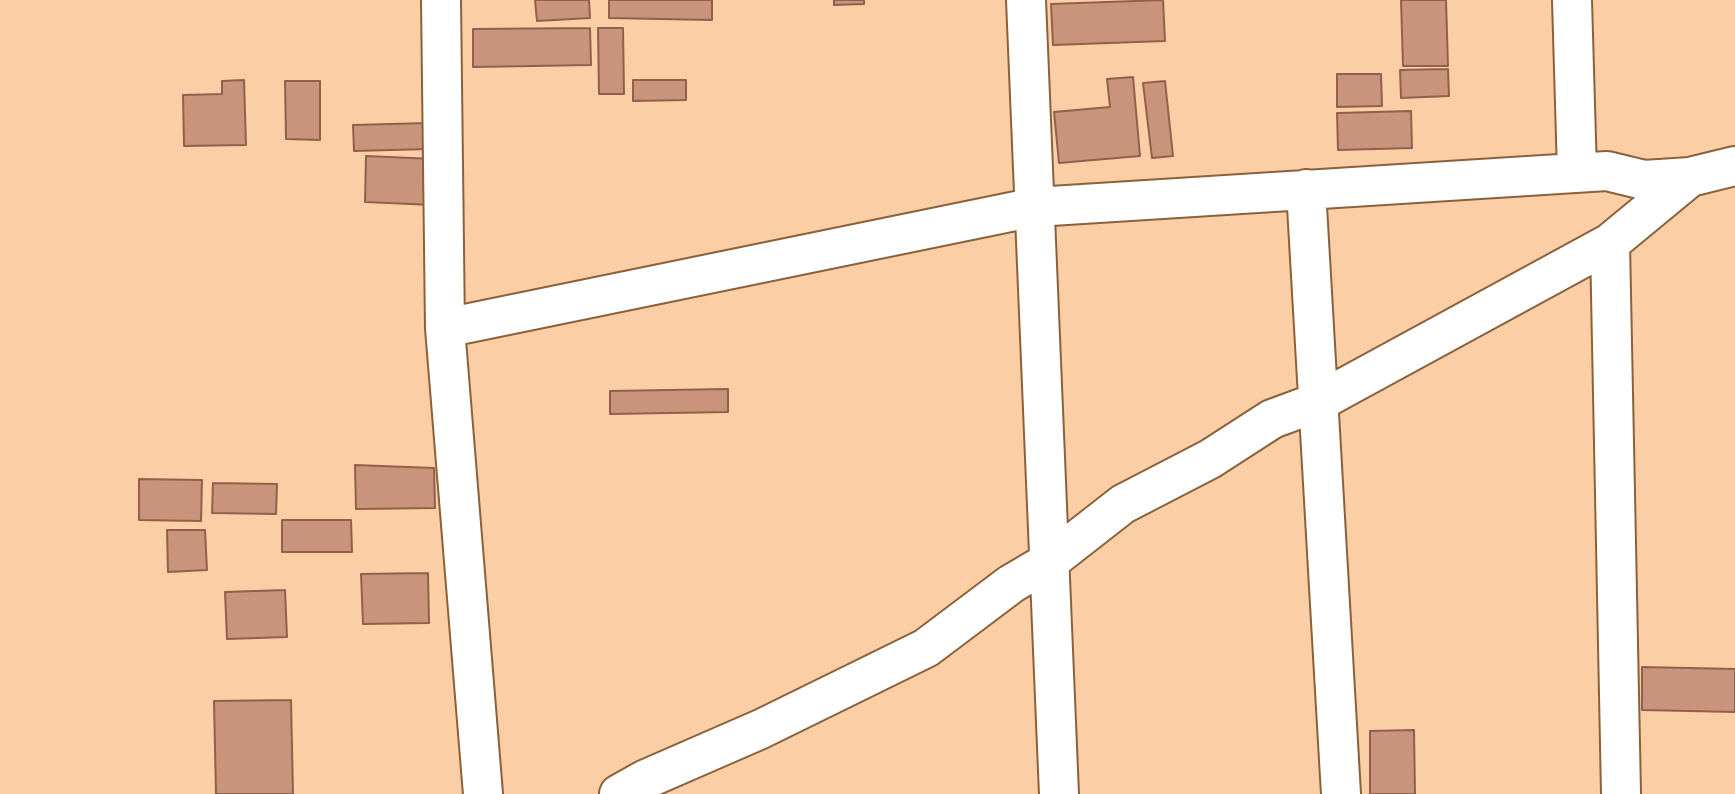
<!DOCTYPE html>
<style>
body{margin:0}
canvas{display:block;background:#fbcea5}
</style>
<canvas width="1735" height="794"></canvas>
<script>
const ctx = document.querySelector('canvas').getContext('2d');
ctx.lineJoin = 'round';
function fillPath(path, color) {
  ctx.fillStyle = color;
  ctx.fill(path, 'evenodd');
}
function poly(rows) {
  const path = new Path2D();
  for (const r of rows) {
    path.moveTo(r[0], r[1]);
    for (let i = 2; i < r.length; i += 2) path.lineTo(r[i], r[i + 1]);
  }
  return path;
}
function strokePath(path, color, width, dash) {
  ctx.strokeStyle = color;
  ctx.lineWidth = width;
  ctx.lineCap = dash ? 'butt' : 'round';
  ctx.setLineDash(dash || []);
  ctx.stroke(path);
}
const building = poly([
 [535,0,589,0,590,18,537,21,535,0],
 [609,0,712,0,712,20,609,18,609,0],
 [834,0,864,0,864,4,834,5,834,0],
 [1163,0,1165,41,1053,45,1051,4,1163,0],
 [1401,0,1446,0,1448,66,1403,66,1401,0],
 [590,28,591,65,473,67,473,29,590,28],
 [598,28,623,28,624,94,599,94,598,28],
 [1448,69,1449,96,1401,98,1400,70,1448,69],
 [1337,74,1381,74,1382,106,1337,107,1337,74],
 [1133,77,1140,156,1059,163,1054,112,1110,107,1107,79,1133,77],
 [244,80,246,145,184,146,183,95,222,94,222,81,244,80],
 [633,80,686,80,686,100,633,101,633,80],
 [285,81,320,81,320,140,286,139,285,81],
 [1165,81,1173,156,1152,158,1143,83,1165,81],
 [1411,111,1412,148,1338,150,1337,113,1411,111],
 [428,123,429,149,354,151,353,125,428,123],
 [366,156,434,159,433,205,365,202,366,156],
 [728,389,728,412,610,414,610,391,728,389],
 [355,465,434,468,435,508,356,509,355,465],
 [139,479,202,480,201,521,139,520,139,479],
 [213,483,277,484,276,514,212,513,213,483],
 [282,520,351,520,352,552,282,552,282,520],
 [167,530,205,530,207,570,168,572,167,530],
 [428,573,429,623,363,624,361,574,428,573],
 [285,590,287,637,227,639,225,592,285,590],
 [1642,667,1735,669,1735,712,1642,710,1642,667],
 [291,700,293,794,216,794,214,701,291,700],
 [1414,730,1415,794,1370,794,1370,731,1414,730]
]);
fillPath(building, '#c9937c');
strokePath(building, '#92604a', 2);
const minor = poly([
 [441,0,445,328,483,794],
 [1026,0,1059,794],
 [1572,0,1577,173],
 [1306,189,1341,794],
 [1610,243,1621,794],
 [445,328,1035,207,1607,171,1644,180,1690,177,1735,166],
 [619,794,644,780,761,729,926,648,1011,584,1050,561,1123,504,1210,459,1272,419,1318,402,1610,243,1690,177]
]);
strokePath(minor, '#89623c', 42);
strokePath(minor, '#fff', 38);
</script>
